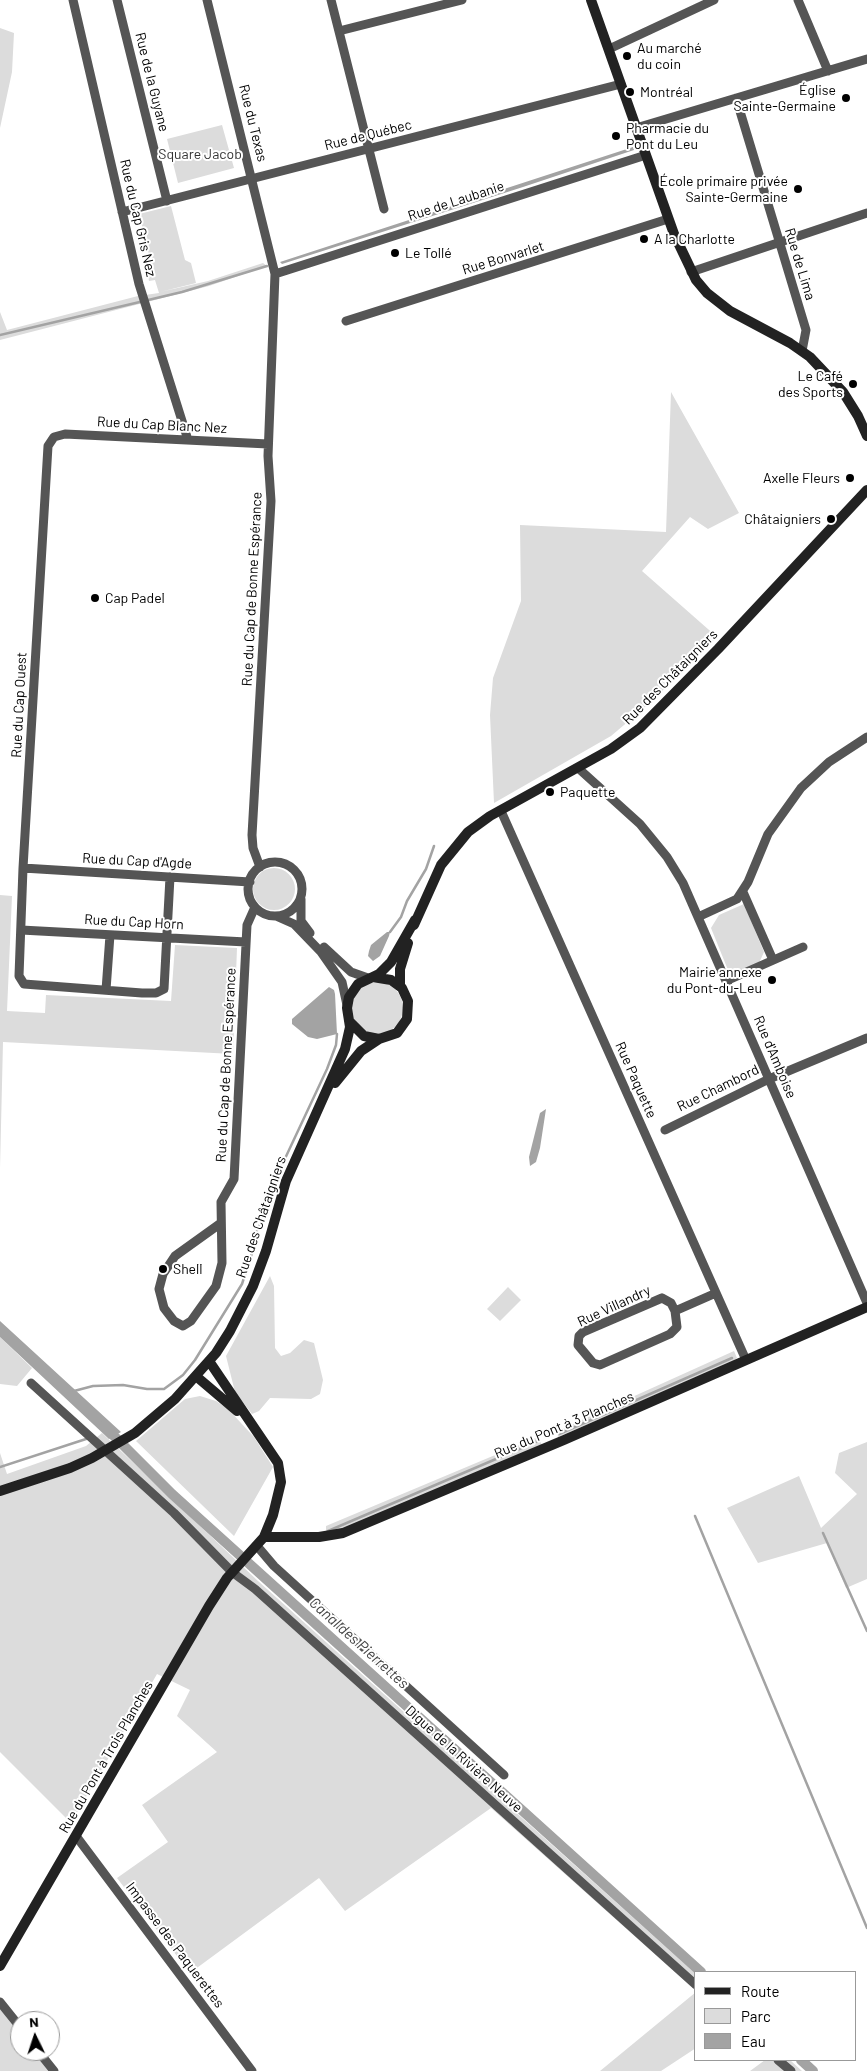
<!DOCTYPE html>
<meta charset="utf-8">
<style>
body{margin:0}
#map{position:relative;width:867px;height:2071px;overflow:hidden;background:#fff;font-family:Barlow,sans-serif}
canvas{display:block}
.legend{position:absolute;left:694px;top:1971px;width:162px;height:90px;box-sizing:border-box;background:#fff;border:1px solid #999;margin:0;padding:6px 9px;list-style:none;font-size:15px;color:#000}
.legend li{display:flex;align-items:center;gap:10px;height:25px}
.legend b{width:25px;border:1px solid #999}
.north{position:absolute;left:10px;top:2011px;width:50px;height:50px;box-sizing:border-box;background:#fff;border:1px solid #999;border-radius:50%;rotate:356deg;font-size:14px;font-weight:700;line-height:20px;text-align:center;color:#000}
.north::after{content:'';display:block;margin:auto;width:18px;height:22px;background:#000;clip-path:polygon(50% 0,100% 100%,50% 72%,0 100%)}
</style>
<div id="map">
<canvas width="867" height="2071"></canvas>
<ul class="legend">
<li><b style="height:6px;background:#222"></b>Route</li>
<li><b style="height:14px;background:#dcdcdc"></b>Parc</li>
<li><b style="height:14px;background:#a3a3a3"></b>Eau</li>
</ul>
<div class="north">N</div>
</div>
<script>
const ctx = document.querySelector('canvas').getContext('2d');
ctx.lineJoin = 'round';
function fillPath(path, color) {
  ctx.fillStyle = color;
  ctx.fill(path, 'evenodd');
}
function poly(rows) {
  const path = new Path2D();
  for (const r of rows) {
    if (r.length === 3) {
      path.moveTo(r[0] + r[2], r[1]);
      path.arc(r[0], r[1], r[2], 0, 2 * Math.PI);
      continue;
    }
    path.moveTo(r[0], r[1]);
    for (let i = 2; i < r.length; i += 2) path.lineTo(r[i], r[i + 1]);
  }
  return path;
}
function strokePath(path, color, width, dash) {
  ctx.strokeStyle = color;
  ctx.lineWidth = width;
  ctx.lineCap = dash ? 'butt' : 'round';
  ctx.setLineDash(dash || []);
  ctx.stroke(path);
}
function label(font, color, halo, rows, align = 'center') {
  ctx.font = font + ' Barlow,sans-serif';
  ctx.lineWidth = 4;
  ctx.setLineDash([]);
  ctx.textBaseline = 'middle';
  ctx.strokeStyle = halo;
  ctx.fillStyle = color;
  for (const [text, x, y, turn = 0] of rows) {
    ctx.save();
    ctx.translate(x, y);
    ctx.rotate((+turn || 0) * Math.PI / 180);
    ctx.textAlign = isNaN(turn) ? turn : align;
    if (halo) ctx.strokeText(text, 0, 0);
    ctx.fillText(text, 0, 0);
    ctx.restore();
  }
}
fillPath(poly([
 [0,28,14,33,12,72,0,128],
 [222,125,234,168,178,183,167,139],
 [171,206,185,260,191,263,196,283,160,292,208,281,263,263,267,266,209,286,0,340,0,312,7,330,138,296,159,293,155,280,149,281,144,257,149,255,139,214],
 [671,392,739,513,708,529,690,517,642,571,717,637,650,703,611,736,494,803,490,715,493,678,521,601,520,525,666,532],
 [274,889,21],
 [0,895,12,896,7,1011,45,1013,46,995,171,1001,175,945,237,948,233,1054,3,1042,0,1168],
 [744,904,764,952,759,963,730,975,711,928,719,915],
 [377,1008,26],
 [270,1276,274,1286,275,1348,281,1356,290,1353,304,1340,314,1343,323,1380,320,1394,311,1399,270,1398,259,1411,252,1414,235,1392,226,1356],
 [508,1287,521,1300,500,1321,487,1309],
 [0,1337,32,1368,17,1386,0,1384],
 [734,1351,737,1358,732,1362,558,1437,557,1431],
 [200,1396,216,1401,228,1409,254,1437,273,1467,234,1536,136,1441,185,1399],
 [102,1433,258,1581,696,1974,696,1991,491,1808,345,1911,319,1878,190,1973,117,1878,168,1842,142,1805,217,1752,177,1716,190,1690,157,1674,71,1823,0,1752,0,1453,7,1474,86,1446],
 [538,1437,542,1445,346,1528,326,1533,326,1526],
 [867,1442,867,1579,846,1588,827,1543,758,1563,727,1508,799,1476,821,1528,857,1494,835,1473,839,1453],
 [696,1992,696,2048,661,2071,600,2071],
 [0,2007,20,2034,20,2051,33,2051,48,2071,0,2071],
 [765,2060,790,2060,802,2071,750,2071]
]), '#dcdcdc');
fillPath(poly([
 [633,147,634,150,523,187,282,264,280,262],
 [387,932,390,932,389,936,380,956,373,961,368,956,369,951,371,945],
 [329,987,334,990,335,994,337,1034,317,1039,308,1037,292,1024,292,1019],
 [546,1109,540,1148,536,1162,530,1166,529,1157,540,1113],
 [0,1321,121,1432,109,1439,0,1337]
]), '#a3a3a3');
strokePath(poly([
 [0,335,182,292,267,266],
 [390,932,401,917,407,901,426,869,434,846],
 [74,1391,93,1386,123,1385,147,1389,164,1389,183,1375,195,1360,242,1284,252,1253,253,1239,268,1208,274,1182,327,1069,336,1045,337,1034],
 [559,1434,732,1358],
 [0,1467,86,1439],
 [695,1516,867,1928],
 [328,1531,538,1441],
 [823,1533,867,1631]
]), '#a3a3a3', 2.5);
strokePath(poly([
 [104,1426,172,1494,701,1972],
 [801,2060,813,2071]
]), '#a3a3a3', 10);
strokePath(poly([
 [73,0,139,284,188,440],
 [117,0,167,201],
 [207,0,275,274,268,456,271,501,252,835,253,848,260,867],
 [331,0,384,209],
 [798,0,828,71],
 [339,31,462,0],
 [609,49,714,0],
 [736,98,806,330,802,351],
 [636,128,867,59],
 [122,212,621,84],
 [691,272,867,213],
 [275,274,646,155],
 [346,321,668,219],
 [578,768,640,824,667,857,683,883,867,1303],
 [501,811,746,1360],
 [275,889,27],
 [23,868,250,882],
 [170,877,164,989,156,993,142,993,24,984,19,976,23,868,48,446,54,437,65,434,268,444],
 [743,892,773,960],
 [301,899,301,921,310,933],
 [276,916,294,924,321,952,342,982,347,1005],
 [698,917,737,899,748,882,768,834,801,788,829,762,867,737],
 [21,930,246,942],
 [324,947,351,972,368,978],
 [726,981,803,947],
 [106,990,110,935],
 [665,1130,769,1079,867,1038],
 [221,1223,175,1256,163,1274,159,1289,164,1308,174,1321,183,1326,191,1321,216,1286,222,1263,221,1202,234,1179,247,925,255,907],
 [662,1298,671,1303,675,1311,677,1327,670,1334,600,1365,593,1363,578,1345,579,1336,583,1332,662,1298],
 [675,1311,716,1293],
 [31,1383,174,1513,232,1572,255,1589,696,1985],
 [257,1546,274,1566,504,1775],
 [76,1836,252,2071],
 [0,2002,20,2027],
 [38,2051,54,2071],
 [778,2060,791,2071]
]), '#555', 9);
strokePath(poly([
 [591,0,674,234,696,280,707,293,730,311,790,343,810,357,843,392,858,416,867,436],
 [414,925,441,865,468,832,490,816,611,749,640,728,718,649,867,490],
 [400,986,400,969,408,943],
 [350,1022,364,1036,379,1039],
 [335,1083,361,1051,379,1039,397,1033,407,1019,408,1001,402,988,391,980,373,977],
 [197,1377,237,1411],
 [0,1491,70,1468,92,1458,135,1433,175,1399,216,1353,230,1331,253,1286,266,1251,286,1181,345,1049,350,1027,347,1008,349,997,358,984,379,974,391,962,415,920],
 [264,1537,319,1537,343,1533,564,1440,867,1307],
 [0,1966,209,1606,227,1578,264,1537,273,1515,281,1482,278,1463,209,1361]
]), '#222', 10);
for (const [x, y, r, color] of [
 [627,56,5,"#000"],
 [630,92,5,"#000"],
 [846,98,5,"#000"],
 [616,136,5,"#000"],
 [798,189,5,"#000"],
 [644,239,5,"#000"],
 [395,253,5,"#000"],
 [853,384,5,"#000"],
 [850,478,5,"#000"],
 [831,519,5,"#000"],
 [95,598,5,"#000"],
 [550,792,5,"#000"],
 [772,980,5,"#000"],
 [163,1269,5,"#000"]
]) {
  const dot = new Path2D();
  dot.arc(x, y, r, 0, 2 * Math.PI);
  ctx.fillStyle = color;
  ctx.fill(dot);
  strokePath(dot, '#fff', 2);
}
label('14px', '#000', '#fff', [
 ["Au marché",637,48],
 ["du coin",637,64],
 ["Église",836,90,"right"],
 ["Sainte-Germaine",836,106,"right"],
 ["Montréal",640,92],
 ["Pharmacie du",626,128],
 ["Pont du Leu",626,144],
 ["École primaire privée",788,181,"right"],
 ["Sainte-Germaine",788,197,"right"],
 ["A la Charlotte",654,239],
 ["Le Tollé",405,253],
 ["Le Café",843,376,"right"],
 ["des Sports",843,392,"right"],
 ["Axelle Fleurs",840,478,"right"],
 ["Châtaigniers",821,519,"right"],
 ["Cap Padel",105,598],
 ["Paquette",560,792],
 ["Mairie annexe",762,972,"right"],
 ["du Pont-du-Leu",762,988,"right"],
 ["Shell",173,1269]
], 'left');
label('14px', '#000', '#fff', [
 ["Rue de la Guyane",152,82,76],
 ["Rue du Texas",253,123,76],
 ["Rue de Québec",368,135,-14],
 ["Rue de Laubanie",456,201,-18],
 ["Rue du Cap Gris Nez",138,218,77],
 ["Rue Bonvarlet",503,258,-17],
 ["Rue de Lima",800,264,73],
 ["Rue du Cap Blanc Nez",162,425,3],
 ["Rue du Cap de Bonne Espérance",252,589,-87],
 ["Rue des Châtaigniers",670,677,-45],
 ["Rue du Cap Ouest",19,705,-87],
 ["Rue du Cap d'Agde",137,861,3],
 ["Rue du Cap Horn",134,922,3],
 ["Rue d'Amboise",775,1057,67],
 ["Rue du Cap de Bonne Espérance",226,1065,-87],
 ["Rue Paquette",636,1080,66],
 ["Rue Chambord",718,1088,-26],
 ["Rue des Châtaigniers",261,1217,-71],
 ["Rue Villandry",614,1306,-25],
 ["Rue du Pont à 3 Planches",564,1425,-23],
 ["Rue du Pont à Trois Planches",106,1757,-60],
 ["Digue de la Rivière Neuve",464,1759,42],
 ["Impasse des Paquerettes",175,1945,53]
]);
label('14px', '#333', '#fff', [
 ["Square Jacob",200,154]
]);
label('italic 15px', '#444', '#fff', [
 ["Canal des Pierrettes",359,1643,42]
]);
</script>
